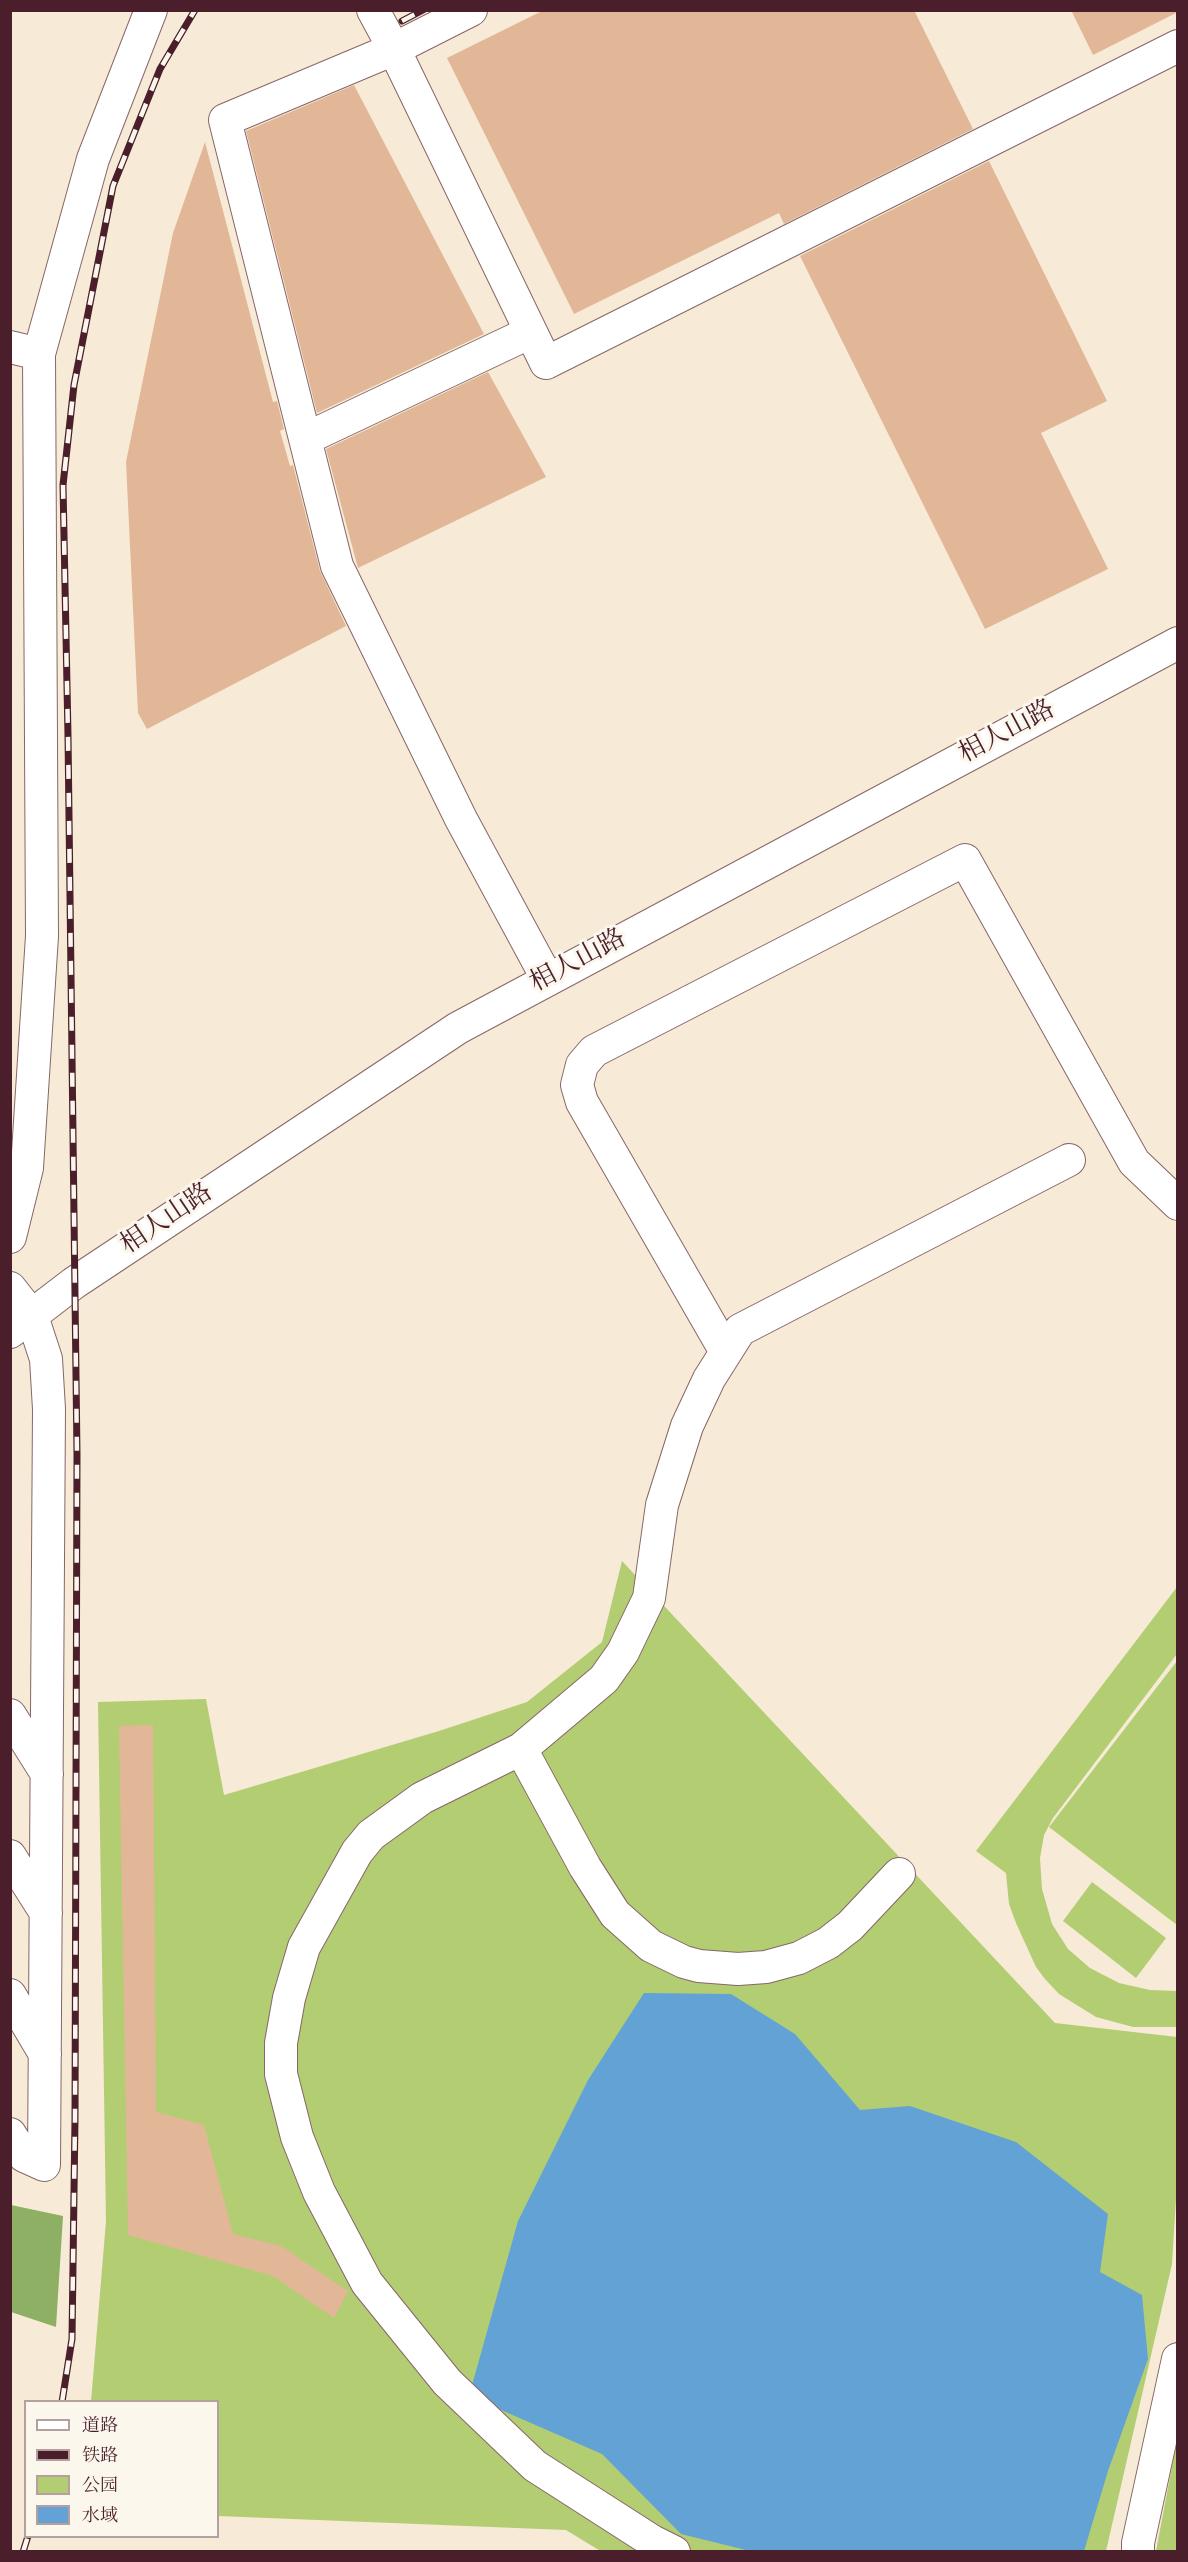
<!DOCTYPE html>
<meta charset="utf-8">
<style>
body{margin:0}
#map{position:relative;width:1188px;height:2562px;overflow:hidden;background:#f7ead6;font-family:"Sorts Mill Goudy","Noto Serif SC",serif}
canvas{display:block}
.frame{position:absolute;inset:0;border:12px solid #4a1f2b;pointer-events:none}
.legend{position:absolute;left:24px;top:2400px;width:195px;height:138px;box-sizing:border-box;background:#fbf7ec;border:2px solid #b4a19f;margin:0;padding:8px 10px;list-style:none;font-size:18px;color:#4a1f2b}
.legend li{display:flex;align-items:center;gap:12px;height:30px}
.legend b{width:30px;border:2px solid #b4a19f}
</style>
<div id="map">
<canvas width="1188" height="2562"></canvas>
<div class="frame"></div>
<ul class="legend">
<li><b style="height:8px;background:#fff"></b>道路</li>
<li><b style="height:8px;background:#4a1f2b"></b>铁路</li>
<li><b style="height:16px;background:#b3cd73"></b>公园</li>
<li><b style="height:16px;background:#63a2d5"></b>水域</li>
</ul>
</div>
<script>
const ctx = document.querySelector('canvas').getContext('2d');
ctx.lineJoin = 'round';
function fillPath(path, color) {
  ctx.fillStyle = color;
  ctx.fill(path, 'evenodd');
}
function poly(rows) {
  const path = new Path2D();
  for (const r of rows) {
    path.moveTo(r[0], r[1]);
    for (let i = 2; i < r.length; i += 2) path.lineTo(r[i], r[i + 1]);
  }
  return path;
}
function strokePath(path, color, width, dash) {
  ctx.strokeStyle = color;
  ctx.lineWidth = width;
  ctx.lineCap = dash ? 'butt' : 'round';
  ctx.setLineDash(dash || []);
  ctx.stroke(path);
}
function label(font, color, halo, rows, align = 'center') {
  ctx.font = font + ' "Sorts Mill Goudy","Noto Serif SC",serif';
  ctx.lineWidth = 6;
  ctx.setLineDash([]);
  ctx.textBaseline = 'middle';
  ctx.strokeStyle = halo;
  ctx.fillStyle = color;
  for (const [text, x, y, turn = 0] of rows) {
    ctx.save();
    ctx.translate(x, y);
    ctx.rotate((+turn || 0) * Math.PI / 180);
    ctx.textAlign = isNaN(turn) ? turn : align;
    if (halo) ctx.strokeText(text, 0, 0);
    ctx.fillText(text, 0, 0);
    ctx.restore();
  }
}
fillPath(poly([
 [622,1561,1055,2023,1177,2037,1178,2166,1172,2264,1106,2551,602,2552,566,2530,218,2516,218,2402,91,2402,106,2221,98,1702,206,1699,224,1795,439,1731,527,1702,602,1642],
 [1177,1587,1177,1654,1053,1818,1044,1835,1040,1858,1042,1889,1052,1924,1068,1949,1090,1968,1119,1983,1150,1990,1177,1991,1177,2027,1133,2027,1096,2017,1059,1994,1045,1979,1036,1967,1016,1923,1009,1904,1006,1873,976,1851],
 [1177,1661,1177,1925,1049,1827],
 [1092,1882,1166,1938,1136,1978,1063,1921],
 [1177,2440,1177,2551,1156,2551]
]), '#b3cd73');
fillPath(poly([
 [11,2205,63,2216,56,2327,11,2312]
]), '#8eb065');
fillPath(poly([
 [644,1993,731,1994,795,2034,860,2110,910,2106,1016,2142,1108,2214,1100,2272,1142,2295,1148,2359,1108,2471,1084,2551,750,2551,681,2534,602,2454,469,2396,518,2221,588,2080]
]), '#63a2d5');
fillPath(poly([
 [544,10,914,10,973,129,784,224,779,213,574,314,447,58],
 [1071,10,1178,10,1178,12,1093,55],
 [354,85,484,334,317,413,246,131],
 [205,142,273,402,277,401,284,429,280,431,290,466,293,465,320,571,346,626,147,729,138,713,126,462,173,233],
 [989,161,1107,401,1041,433,1108,569,985,629,800,256],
 [488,372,546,477,358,568,326,449],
 [153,1725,156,2112,204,2125,233,2234,281,2246,348,2291,334,2318,273,2276,128,2235,119,1726]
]), '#e2b797');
const minor = poly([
 [373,10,394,49,546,363,1178,46],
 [471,10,394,49,225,120,337,566,461,819,548,980],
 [10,347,39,354],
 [305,439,531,332],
 [10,1237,27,1168,42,936,39,354,93,159,151,10],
 [10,1288,32,1316,46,1359,49,1409,44,2165,24,2156,10,2134],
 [10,1332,74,1283,458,1028,1178,643],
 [726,1352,582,1102,577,1085,582,1065,594,1051,965,860,1134,1162,1178,1204],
 [10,1715,47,1774],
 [521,1749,585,1867,615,1914,651,1946,684,1962,699,1966,738,1969,766,1967,799,1958,828,1943,850,1926,899,1874],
 [10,1856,46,1913],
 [10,1995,45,2054],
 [674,2552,652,2541,535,2466,447,2382,367,2283,319,2192,297,2137,281,2074,281,2043,289,1998,304,1947,357,1852,371,1835,422,1798,521,1749,604,1679,623,1652,649,1598,662,1505,687,1426,709,1379,740,1330,1069,1160],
 [1138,2552,1138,2543,1178,2359]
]);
strokePath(minor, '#876667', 34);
strokePath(minor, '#fff', 32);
const rail = poly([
 [402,21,423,10],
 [62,2402,72,2339,75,2119,77,1455,68,736,63,485,74,385,113,186,160,69,195,10],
 [23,2552,28,2536]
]);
strokePath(rail, '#4a1f2b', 7);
strokePath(rail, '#fbf7ec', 4.5, [14]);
label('26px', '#4a1f2b', '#fbf7ec', [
 ["相人山路",1008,734,-28],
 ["相人山路",579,963,-28],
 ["相人山路",168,1221,-34]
]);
</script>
